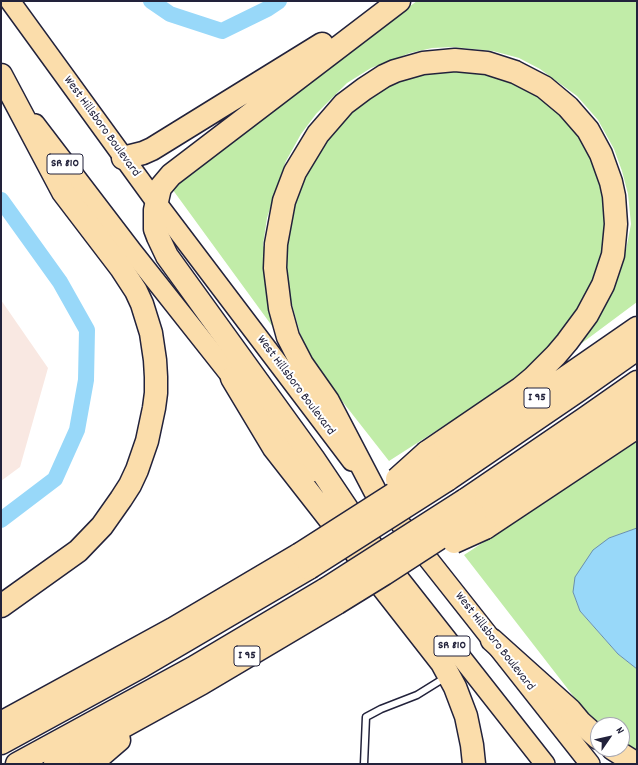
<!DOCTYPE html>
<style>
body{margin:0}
#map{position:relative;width:638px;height:765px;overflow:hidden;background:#fff;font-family:Dekko,sans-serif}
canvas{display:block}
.frame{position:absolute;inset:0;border:2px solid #22223b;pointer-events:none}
.north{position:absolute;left:590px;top:717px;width:40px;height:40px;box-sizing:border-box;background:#fff;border:1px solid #a7a7b1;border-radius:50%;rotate:56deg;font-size:11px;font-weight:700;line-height:16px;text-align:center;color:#22223b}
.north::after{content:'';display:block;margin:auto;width:14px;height:18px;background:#22223b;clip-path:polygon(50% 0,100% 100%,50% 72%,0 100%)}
</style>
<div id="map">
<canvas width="638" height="765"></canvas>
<div class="frame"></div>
<div class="north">N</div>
</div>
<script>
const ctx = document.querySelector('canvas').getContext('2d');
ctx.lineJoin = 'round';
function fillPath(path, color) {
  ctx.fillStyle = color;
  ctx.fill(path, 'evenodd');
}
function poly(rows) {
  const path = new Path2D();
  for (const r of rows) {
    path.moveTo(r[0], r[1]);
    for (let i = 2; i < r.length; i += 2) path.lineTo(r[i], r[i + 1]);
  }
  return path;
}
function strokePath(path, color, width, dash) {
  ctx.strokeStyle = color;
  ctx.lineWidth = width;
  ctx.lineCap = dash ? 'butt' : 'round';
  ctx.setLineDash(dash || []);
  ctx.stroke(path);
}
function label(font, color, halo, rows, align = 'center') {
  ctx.font = font + ' Dekko,sans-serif';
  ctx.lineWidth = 4;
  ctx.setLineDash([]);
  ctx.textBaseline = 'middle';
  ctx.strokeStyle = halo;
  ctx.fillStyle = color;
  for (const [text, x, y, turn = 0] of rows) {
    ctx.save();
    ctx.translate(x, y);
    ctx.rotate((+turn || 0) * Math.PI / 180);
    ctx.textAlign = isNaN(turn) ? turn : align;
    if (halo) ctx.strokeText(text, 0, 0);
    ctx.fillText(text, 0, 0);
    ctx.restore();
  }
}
fillPath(poly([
 [1,300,48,368,20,467,1,481]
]), '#f9e8e2');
fillPath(poly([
 [417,1,637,1,637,302,582,343,581,340,605,303,615,283,626,250,631,224,628,194,622,171,614,149,598,120,577,96,540,69,519,58,493,51,453,47,432,48,410,53,371,68,347,83,316,114,301,134,286,161,278,183,267,218,263,245,269,261,275,330,170,186,281,101],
 [438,68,505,76,555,105,590,146,609,208,603,268,565,331,531,366,506,386,389,461,324,378,307,349,300,333,291,301,288,278,283,278,291,204,322,141,376,87],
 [637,441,637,528,609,538,573,592,580,611,618,654,637,669,637,750,622,742,622,725,601,725,581,706,464,555]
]), '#c1eca8');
const water = poly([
 [637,528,637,669,618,654,580,611,573,592,575,577,593,550,609,538,637,528]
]);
fillPath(water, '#98d8f9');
strokePath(water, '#698fad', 1);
strokePath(poly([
 [151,1,170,14,222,31,267,9,279,1],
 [1,200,60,282,87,330,86,380,77,430,55,479,1,520]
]), '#98d8f9', 16);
const lane = poly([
 [364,764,366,717,381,709,417,695,446,677]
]);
const primary = poly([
 [10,1,156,202,352,461],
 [35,124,132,251,242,390],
 [259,410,312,472],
 [384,503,590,764],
 [354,521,545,764]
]);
const highway = poly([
 [1,75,63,192,121,268,136,291,142,304,151,333,155,360,156,377,156,393,154,408,147,441,137,470,130,485,121,499,102,526,78,551,1,606],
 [123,158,143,153,152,149,322,44],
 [232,378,274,448,442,663,455,687,466,716,472,745,474,764],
 [436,467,637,328],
 [447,480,579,390,637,349],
 [375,491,328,401,302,364,288,337,280,308,275,268,276,244,284,201,295,172,318,134,344,104,364,89,384,76,395,71,423,63,455,60,487,63,515,72,544,87,568,107,588,130,601,154,611,182,614,196,616,224,613,255,603,285,587,315,567,342,556,355,533,378,521,388,427,452],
 [465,500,584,419,637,382],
 [475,515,525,482,637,403],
 [360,528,313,458,167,256,158,237,155,229,155,210,160,188,171,175,399,1],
 [485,528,637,427],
 [492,640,570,710,580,722,598,738],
 [1,723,173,629,300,554],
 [1,743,142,666,309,568],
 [613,749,637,764],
 [17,764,193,668,326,589],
 [55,764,202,683,337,603],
 [91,764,119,740]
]);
strokePath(lane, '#22223b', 9);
strokePath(primary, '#22223b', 22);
strokePath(highway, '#22223b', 25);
strokePath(lane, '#fff', 6);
strokePath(primary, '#fbddab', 19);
strokePath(highway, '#fbddab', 22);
const highwayBridge = poly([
 [397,479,427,452],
 [454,542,485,528],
 [300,554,436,467],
 [309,568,447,480],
 [326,589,465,500],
 [337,603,384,574,475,515]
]);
strokePath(highwayBridge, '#22223b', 25, []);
strokePath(highwayBridge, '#fbddab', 22);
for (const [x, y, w] of [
 [65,164,36],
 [537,398,26],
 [452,646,36],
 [247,656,26]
]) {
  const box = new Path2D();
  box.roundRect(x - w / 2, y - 10, w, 20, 3);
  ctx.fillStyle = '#fff';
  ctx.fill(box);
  strokePath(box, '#22223b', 1);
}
label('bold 12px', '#22223b', null, [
 ["SR 810",65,164],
 ["I 95",537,398],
 ["SR 810",452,646],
 ["I 95",247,656]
]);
label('13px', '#22223b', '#fff', [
 ["West Hillsboro Boulevard",101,127,54],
 ["West Hillsboro Boulevard",295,386,53],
 ["West Hillsboro Boulevard",494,642,52]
]);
</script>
